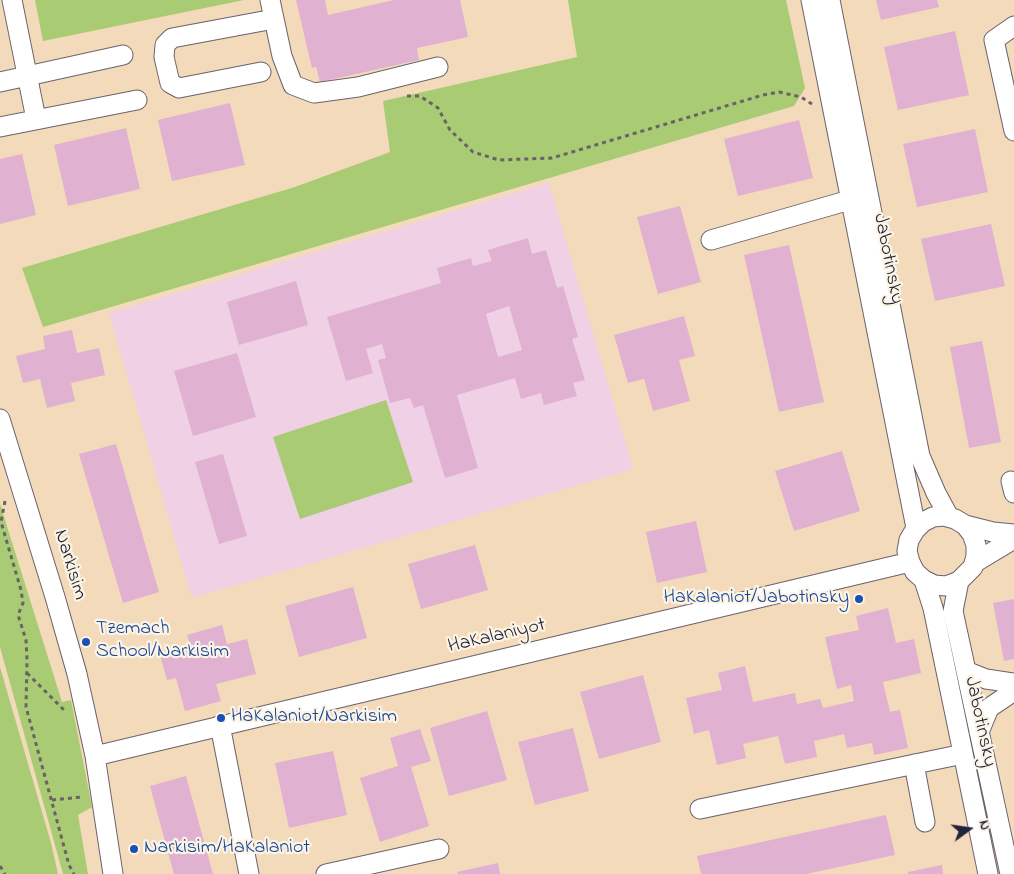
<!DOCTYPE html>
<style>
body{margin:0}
#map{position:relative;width:1014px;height:874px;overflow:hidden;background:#f3dabb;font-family:"Indie Flower",sans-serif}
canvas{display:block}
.north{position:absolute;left:944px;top:804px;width:50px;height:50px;-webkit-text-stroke:4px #fcf5e5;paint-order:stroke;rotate:76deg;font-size:14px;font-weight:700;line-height:20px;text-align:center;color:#22223b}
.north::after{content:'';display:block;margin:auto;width:18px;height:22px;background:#22223b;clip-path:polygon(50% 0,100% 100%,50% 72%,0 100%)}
</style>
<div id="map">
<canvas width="1014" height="874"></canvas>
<div class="north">N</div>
</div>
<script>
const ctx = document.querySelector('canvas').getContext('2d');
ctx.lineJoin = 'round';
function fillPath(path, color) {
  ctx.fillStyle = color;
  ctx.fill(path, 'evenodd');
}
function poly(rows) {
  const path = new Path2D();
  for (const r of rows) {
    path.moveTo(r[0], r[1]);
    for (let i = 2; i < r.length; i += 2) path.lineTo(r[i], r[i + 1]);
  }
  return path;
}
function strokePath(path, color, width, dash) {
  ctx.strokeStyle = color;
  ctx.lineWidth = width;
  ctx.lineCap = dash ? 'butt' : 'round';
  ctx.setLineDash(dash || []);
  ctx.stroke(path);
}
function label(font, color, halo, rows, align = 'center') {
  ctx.font = font + ' "Indie Flower",sans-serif';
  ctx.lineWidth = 4.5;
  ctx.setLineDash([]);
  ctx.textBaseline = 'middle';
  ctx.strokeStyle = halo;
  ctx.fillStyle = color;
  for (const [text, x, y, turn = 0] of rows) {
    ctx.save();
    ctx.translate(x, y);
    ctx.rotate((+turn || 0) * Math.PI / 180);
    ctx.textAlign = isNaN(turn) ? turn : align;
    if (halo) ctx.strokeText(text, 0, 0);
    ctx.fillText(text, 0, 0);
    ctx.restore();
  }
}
fillPath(poly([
 [549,183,633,469,192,598,109,313]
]), '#f0d0e4');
fillPath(poly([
 [35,0,244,0,43,41],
 [568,0,786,0,805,88,794,106,43,327,22,268,295,187,390,152,383,101,577,57],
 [386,400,413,482,300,519,273,437],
 [0,504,62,702,71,700,92,807,78,815,88,874,63,874,0,647],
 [0,667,51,843,58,874,0,874]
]), '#a8cb73');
fillPath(poly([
 [296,0,325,0,328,15,394,0,460,0,468,37,417,48,419,60,320,82,316,67,312,68],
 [876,0,937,0,939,7,881,20],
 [955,31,969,95,898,110,884,47],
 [230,103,245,165,172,181,158,120],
 [799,120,813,178,738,196,724,139],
 [126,128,140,189,68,206,54,145],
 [975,129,988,192,917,207,903,144],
 [22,154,36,215,0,224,0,159],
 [680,206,701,282,658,294,637,217],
 [991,224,1005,286,935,301,921,239],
 [528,238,532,254,546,250,557,288,563,286,578,337,572,339,585,380,573,383,577,396,544,405,541,393,521,399,515,378,457,395,478,468,445,478,423,405,414,408,410,398,390,403,378,360,386,358,382,344,366,349,373,373,346,381,327,317,441,283,437,268,471,258,473,266,492,261,488,250],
 [509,306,522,350,498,357,486,314],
 [789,245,824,402,779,412,744,255],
 [296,281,308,325,239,345,227,302],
 [684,316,695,356,679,360,690,401,653,411,644,379,628,383,614,335],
 [72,330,77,353,99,348,105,375,71,383,75,401,47,408,40,379,23,383,16,356,45,349,43,336],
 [982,341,1001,442,969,448,950,347],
 [237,353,256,417,193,436,174,371],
 [116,444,159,592,123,603,79,454],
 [842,451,860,511,794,531,775,471],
 [223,454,247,536,219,544,195,462],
 [696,521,707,572,657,583,646,532],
 [475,545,488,590,421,609,408,564],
 [353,587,367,638,299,657,285,606],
 [1014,599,1014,659,1004,661,993,603],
 [888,608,896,643,914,639,921,673,883,682,890,712,900,710,908,748,874,755,872,743,847,748,844,734,814,741,817,757,785,764,778,736,743,744,746,758,717,765,709,730,694,734,686,698,722,690,718,673,745,666,753,702,795,693,797,704,820,699,823,708,854,701,851,685,837,689,825,637,859,630,856,616],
 [222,625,227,644,247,639,256,674,216,684,221,701,185,711,176,678,167,680,160,655,191,647,187,635],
 [643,675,661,742,599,759,580,692],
 [487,711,507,780,449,796,430,728],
 [573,728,589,791,535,805,518,742],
 [420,729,431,761,411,767,429,826,380,842,360,778,398,766,390,738],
 [333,751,347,815,289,828,275,763],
 [186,776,213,874,174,874,150,786],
 [886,815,895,855,806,874,701,874,697,856],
 [498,863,500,874,458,874,457,872],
 [942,865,943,874,908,874,908,872]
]), '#e0b1d0');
const minor = poly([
 [12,0,36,119],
 [270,0,282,56,293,85,314,93,358,87,438,67],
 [811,0,916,528],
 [830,0,920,456,936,493,949,517],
 [1014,26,994,40,1014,131],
 [261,72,179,88,170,83,164,57,165,45,172,38,274,19],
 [0,82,123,55],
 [0,127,137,100],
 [711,240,853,199],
 [0,419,55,597,77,674,95,756,113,874],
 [1011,481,1014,493],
 [965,525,972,534,976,545,976,556,973,567,959,581,946,586,934,585,924,580,915,572,910,562,907,551,909,540,915,530,923,522,933,517,944,516,955,519,965,525,993,532,1014,534],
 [974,563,1014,539],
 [924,580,933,608,988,874],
 [959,581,953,611,1010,874],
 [966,671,986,679,1014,683],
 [220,725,249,874],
 [979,732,989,708,1014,691],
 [95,756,910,562],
 [914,764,925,822],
 [700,809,963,754],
 [326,874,439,849]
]);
strokePath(minor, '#6b6268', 21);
strokePath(poly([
 [407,96,420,96,438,108,450,130,473,152,499,160,552,158,763,95,779,92,801,97,812,104],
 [5,501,1,522,21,590,23,603,18,615,26,640,27,660,26,707,69,865,74,874],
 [27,673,65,711],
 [52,800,82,797],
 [0,866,5,874]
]), '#6b6268', 3, [4, 4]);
strokePath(minor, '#fff', 19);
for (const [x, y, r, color] of [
 [859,599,5,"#1a4fb4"],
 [86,642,5,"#1a4fb4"],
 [221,718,5,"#1a4fb4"],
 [134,849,5,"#1a4fb4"]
]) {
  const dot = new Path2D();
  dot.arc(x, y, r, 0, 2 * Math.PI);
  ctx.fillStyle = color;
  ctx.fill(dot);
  strokePath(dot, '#fcf5e5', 2);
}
label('20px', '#22223b', '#fcf5e5', [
 ["Jabotinsky",887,259,79],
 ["Narkisim",69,565,73],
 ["HaKalaniyot",497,637,-13],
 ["Jabotinsky",979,722,78]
]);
label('20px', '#164399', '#fcf5e5', [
 ["HaKalaniot/Jabotinsky",849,599,"right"],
 ["Tzemach",96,630],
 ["School/Narkisim",96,653],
 ["HaKalaniot/Narkisim",231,718],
 ["Narkisim/HaKalaniot",144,849]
], 'left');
</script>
